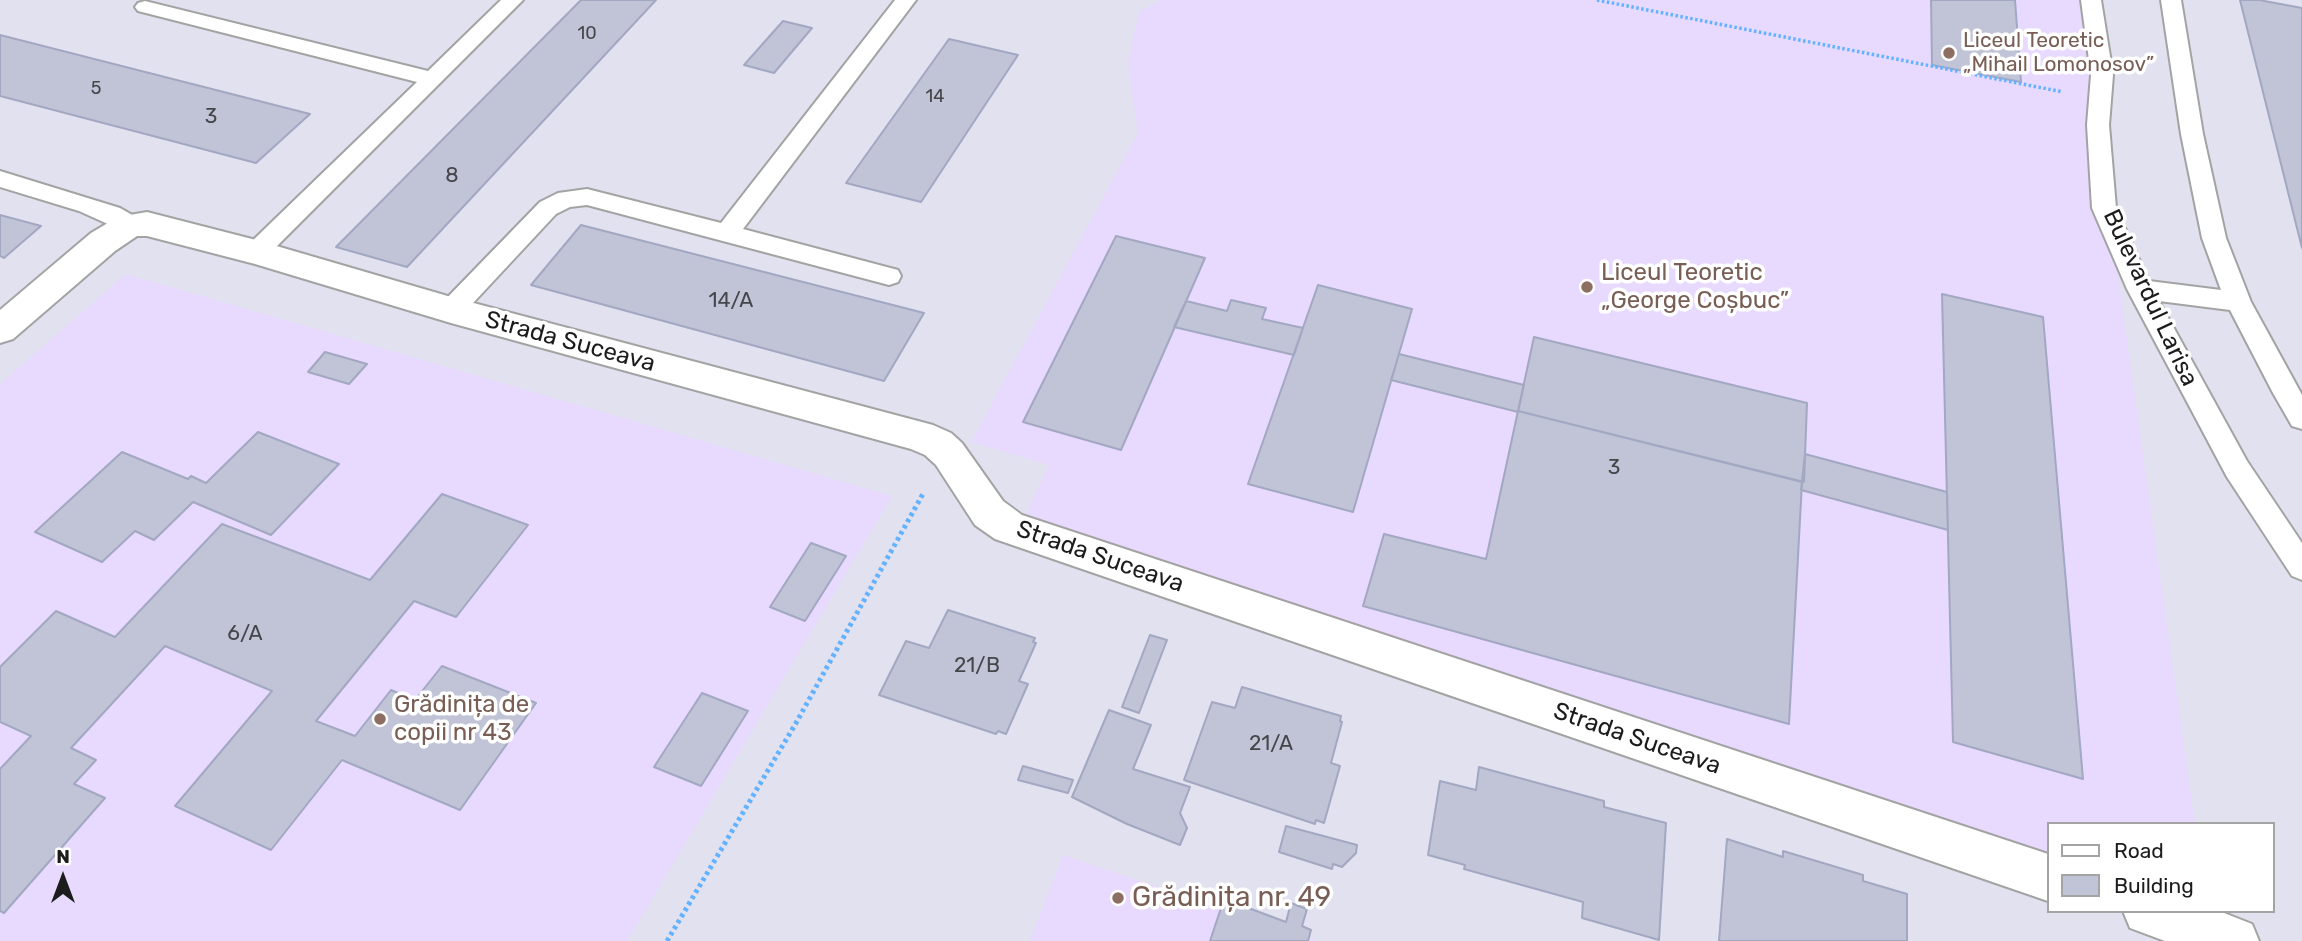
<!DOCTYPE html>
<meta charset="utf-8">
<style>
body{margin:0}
#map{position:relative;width:2302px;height:941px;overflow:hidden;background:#e2e1ef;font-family:Rubik,sans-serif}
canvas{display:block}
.legend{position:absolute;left:2047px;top:822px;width:228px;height:91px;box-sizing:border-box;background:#fff;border:2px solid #a4a4a4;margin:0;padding:9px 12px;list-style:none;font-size:21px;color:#1c1c1c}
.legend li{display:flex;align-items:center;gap:14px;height:35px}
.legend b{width:35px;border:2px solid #a4a4a4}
.north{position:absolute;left:28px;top:843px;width:70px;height:70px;-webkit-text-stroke:5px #fff;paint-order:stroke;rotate:0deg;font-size:19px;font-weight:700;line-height:28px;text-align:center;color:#1c1c1c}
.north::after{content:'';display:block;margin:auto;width:24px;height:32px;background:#1c1c1c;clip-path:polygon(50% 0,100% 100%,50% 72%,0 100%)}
</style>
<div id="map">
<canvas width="2302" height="941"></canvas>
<ul class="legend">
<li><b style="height:9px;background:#fff"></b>Road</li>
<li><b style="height:19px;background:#c1c4d6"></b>Building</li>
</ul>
<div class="north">N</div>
</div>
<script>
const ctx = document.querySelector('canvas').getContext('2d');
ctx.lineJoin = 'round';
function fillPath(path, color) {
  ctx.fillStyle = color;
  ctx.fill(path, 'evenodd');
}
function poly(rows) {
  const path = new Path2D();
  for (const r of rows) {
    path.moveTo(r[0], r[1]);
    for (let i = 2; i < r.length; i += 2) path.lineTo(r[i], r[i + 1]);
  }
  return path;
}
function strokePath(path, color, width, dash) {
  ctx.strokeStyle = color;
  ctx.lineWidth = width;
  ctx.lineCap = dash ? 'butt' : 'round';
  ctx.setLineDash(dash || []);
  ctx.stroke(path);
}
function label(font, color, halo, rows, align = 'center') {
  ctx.font = font + ' Rubik,sans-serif';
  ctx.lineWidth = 7;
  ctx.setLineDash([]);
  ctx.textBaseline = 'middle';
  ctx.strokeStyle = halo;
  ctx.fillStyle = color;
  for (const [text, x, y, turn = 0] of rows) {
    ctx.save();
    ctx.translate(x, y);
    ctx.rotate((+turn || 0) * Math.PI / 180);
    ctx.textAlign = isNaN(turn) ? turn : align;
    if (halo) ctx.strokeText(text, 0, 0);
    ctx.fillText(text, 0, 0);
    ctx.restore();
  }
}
fillPath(poly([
 [1160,0,2079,0,2195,824,2048,824,2048,865,1019,529,1049,465,971,442,1138,133,1128,63,1139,12],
 [126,274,892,496,627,941,0,941,0,384],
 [1063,855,1317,941,1030,941]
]), '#e8daff');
const building = poly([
 [581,0,656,0,407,267,336,247,581,0],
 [1931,0,2015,0,2021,82,1932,65,1931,0],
 [2240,0,2259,0,2302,8,2302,248,2240,0],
 [783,21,812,28,774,73,744,65,783,21],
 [0,35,310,114,256,163,0,96,0,35],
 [949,39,1018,55,921,202,846,183,949,39],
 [0,215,41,226,4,258,0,256,0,215],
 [581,225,924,313,884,381,531,285,581,225],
 [1116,236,1205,258,1121,450,1023,422,1116,236],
 [1318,285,1412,309,1353,512,1248,484,1318,285],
 [1942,294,2043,317,2083,779,1953,742,1942,294],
 [1231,300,1266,308,1262,319,1303,328,1294,355,1174,327,1186,301,1227,311,1231,300],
 [1534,337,1807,403,1804,482,1518,411,1534,337],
 [325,352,367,364,349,384,308,372,325,352],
 [1399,354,1524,385,1518,412,1391,380,1399,354],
 [1518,411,1802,482,1789,724,1363,606,1384,534,1486,559,1518,411],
 [258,432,339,464,271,535,193,502,154,540,135,531,102,562,35,532,122,452,188,479,191,476,206,483,258,432],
 [1805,454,1947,492,1948,530,1801,490,1805,454],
 [442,494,528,525,456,617,414,601,316,721,355,736,391,690,415,700,442,666,536,703,460,810,342,760,271,850,175,806,272,691,165,646,71,748,96,760,74,784,105,798,4,913,0,911,0,769,31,736,0,722,0,667,56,611,115,637,222,524,370,580,442,494],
 [811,543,846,556,805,621,770,607,811,543],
 [948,610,1035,638,1033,642,1036,643,1019,681,1028,684,1006,734,998,731,996,734,879,695,906,641,929,648,948,610],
 [1150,635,1167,640,1139,713,1122,707,1150,635],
 [1242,687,1341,716,1340,721,1342,722,1331,763,1340,766,1324,823,1316,820,1315,824,1184,780,1212,702,1235,708,1242,687],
 [702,693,748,711,701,786,654,767,702,693],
 [1109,710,1151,725,1133,769,1190,787,1180,813,1187,828,1180,845,1127,824,1072,797,1109,710],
 [1023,766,1073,780,1068,793,1018,780,1023,766],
 [1479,767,1604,801,1604,807,1666,823,1659,940,1582,918,1583,902,1464,869,1465,865,1428,855,1440,781,1476,790,1479,767],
 [1286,826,1357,845,1356,853,1342,867,1333,864,1332,869,1279,852,1286,826],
 [1727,839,1783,857,1783,851,1863,875,1863,881,1907,894,1907,941,1719,941,1727,839],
 [1224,899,1286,922,1291,903,1307,909,1302,926,1311,930,1308,941,1210,941,1224,899]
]);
fillPath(building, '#c1c4d6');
strokePath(building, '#a2a7c2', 2);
const service = poly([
 [501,0,523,0,265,258,256,261,247,258,244,252,247,246,417,82,138,11,135,7,138,3,145,1,428,71,501,0],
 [895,0,916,0,743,229,898,270,901,276,898,282,889,285,587,205,570,207,556,214,460,317,451,320,442,317,438,310,442,303,540,202,558,193,587,189,721,223,895,0],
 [2081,0,2101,0,2113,75,2109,125,2116,208,2149,281,2221,290,2202,238,2181,134,2161,0,2181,0,2203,134,2226,238,2251,302,2302,395,2302,429,2292,426,2273,393,2230,310,2159,301,2247,461,2302,543,2302,580,2292,576,2227,477,2127,289,2092,208,2087,125,2091,75,2081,0],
 [0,171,120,208,139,219,142,225,139,231,130,234,79,211,0,187,0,171]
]);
const minor = poly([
 [147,212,256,240,451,297,933,425,951,433,962,443,1003,501,1022,515,2048,854,2048,901,995,539,975,525,936,465,925,455,911,449,451,323,255,264,147,236,137,236,115,251,13,339,0,343,0,310,91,233,118,217,147,212],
 [2123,911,2219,911,2252,924,2259,941,2165,941,2130,928,2123,911]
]);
strokePath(service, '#a3a3a3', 4);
strokePath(minor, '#a3a3a3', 4);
strokePath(poly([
 [1597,0,2063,92]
]), '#62b2ff', 3.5, [2.5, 2.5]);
strokePath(poly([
 [667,941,796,723,924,492]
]), '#62b2ff', 5, [3.5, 3.5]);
fillPath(service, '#fff');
fillPath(minor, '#fff');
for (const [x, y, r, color] of [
 [1949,53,7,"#8d6e63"],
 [1587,287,7,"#8d6e63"],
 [380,719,7,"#8d6e63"],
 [1118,898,7,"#8d6e63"]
]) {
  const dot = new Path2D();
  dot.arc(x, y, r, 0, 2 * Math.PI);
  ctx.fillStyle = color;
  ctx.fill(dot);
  strokePath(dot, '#fff', 2.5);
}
label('18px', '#45464a', null, [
 ["10",587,34],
 ["5",96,89],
 ["14",935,97]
]);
label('21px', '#785e54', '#fff', [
 ["Liceul Teoretic",1963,41],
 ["„Mihail Lomonosov”",1963,65]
], 'left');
label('21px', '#45464a', null, [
 ["3",211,117],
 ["8",452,176],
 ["14/A",731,301],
 ["3",1614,468],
 ["6/A",245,634],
 ["21/B",977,666],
 ["21/A",1271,744]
]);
label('24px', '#785e54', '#fff', [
 ["Liceul Teoretic",1601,273],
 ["„George Coșbuc”",1601,301],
 ["Grădinița de",394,705],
 ["copii nr 43",394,733]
], 'left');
label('24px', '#1c1c1c', '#fff', [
 ["Bulevardul Larisa",2150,298,65],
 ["Strada Suceava",570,342,15],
 ["Strada Suceava",1100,557,19],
 ["Strada Suceava",1637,739,19]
]);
label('28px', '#785e54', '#fff', [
 ["Grădinița nr. 49",1132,898]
], 'left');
</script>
